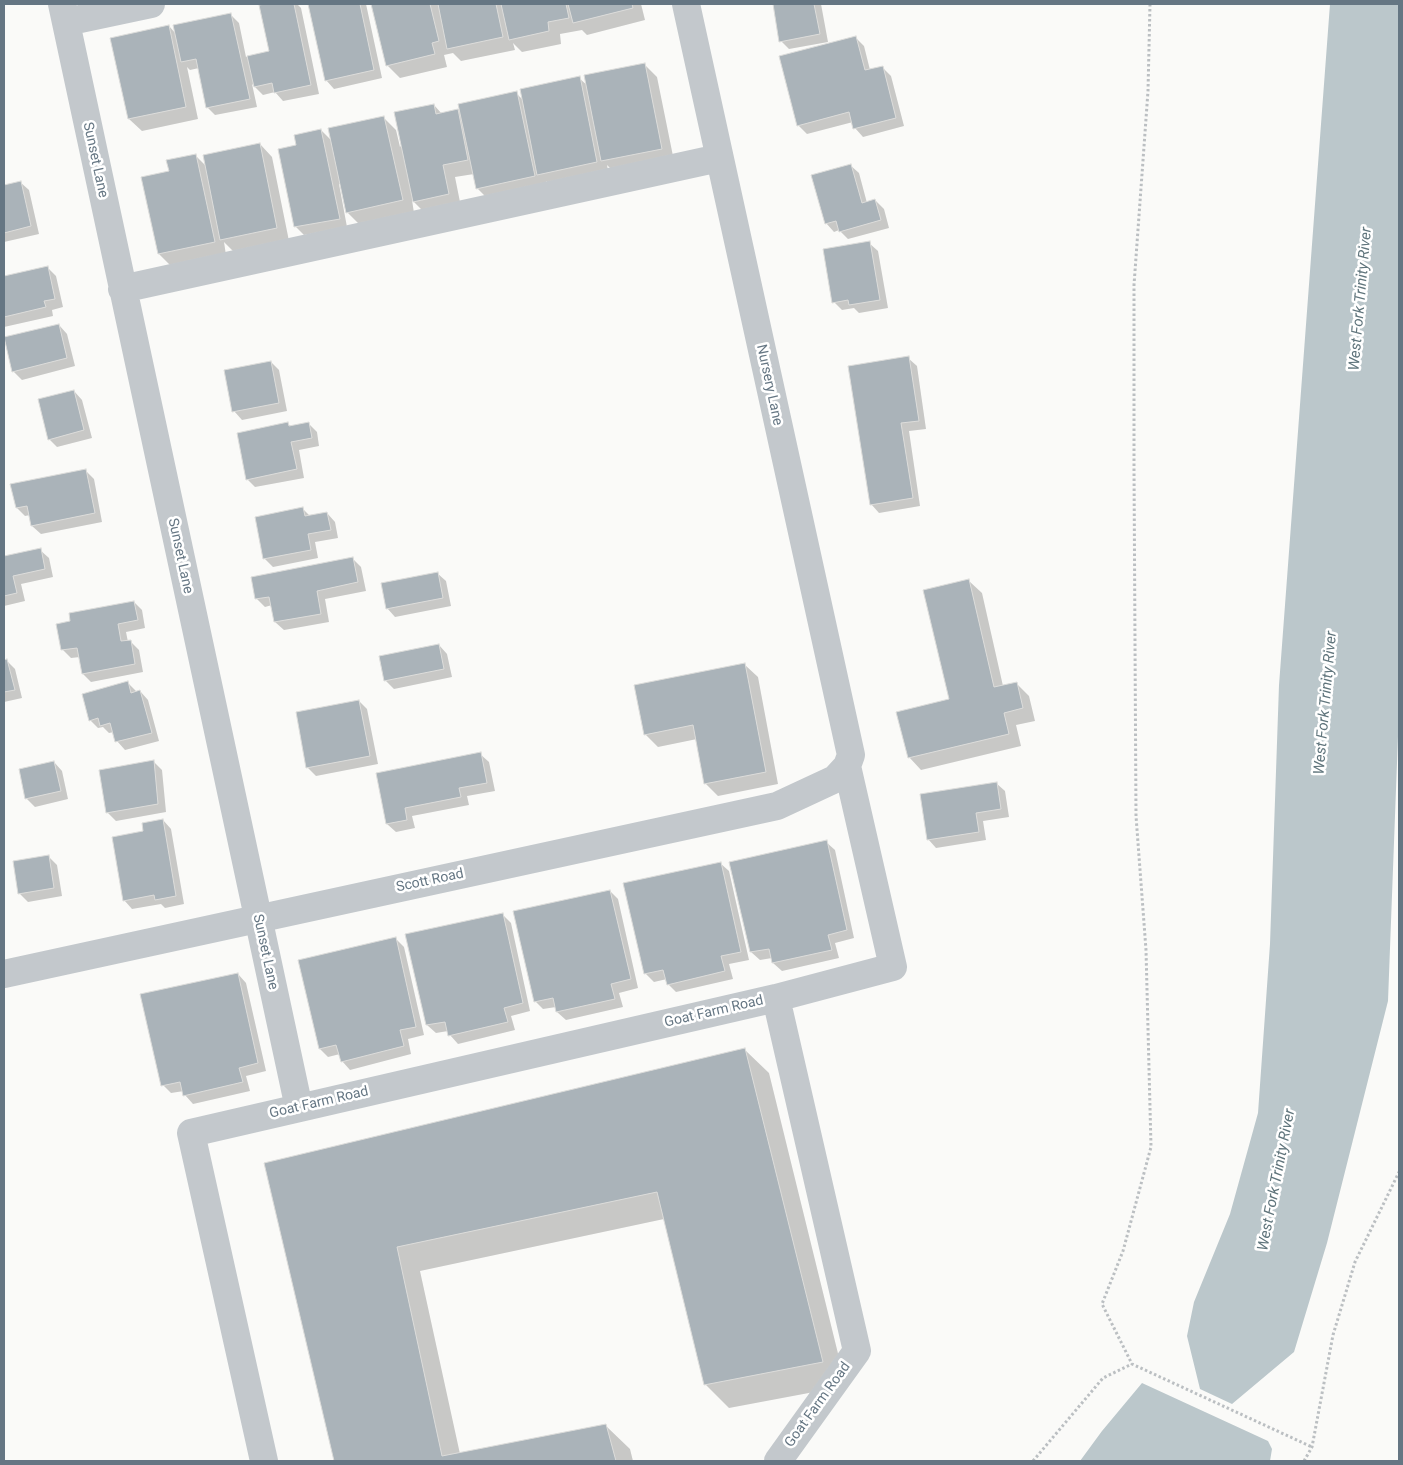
<!DOCTYPE html>
<style>
body{margin:0}
#map{position:relative;width:1403px;height:1465px;overflow:hidden;background:#fafaf8;font-family:Roboto,sans-serif}
canvas{display:block}
.frame{position:absolute;inset:0;border:5px solid #657683;pointer-events:none}
</style>
<div id="map">
<canvas width="1403" height="1465"></canvas>
<div class="frame"></div>
</div>
<script>
const ctx = document.querySelector('canvas').getContext('2d');
ctx.lineJoin = 'round';
function fillPath(path, color) {
  ctx.fillStyle = color;
  ctx.fill(path, 'evenodd');
}
function poly(rows) {
  const path = new Path2D();
  for (const r of rows) {
    path.moveTo(r[0], r[1]);
    for (let i = 2; i < r.length; i += 2) path.lineTo(r[i], r[i + 1]);
  }
  return path;
}
function strokePath(path, color, width, dash) {
  ctx.strokeStyle = color;
  ctx.lineWidth = width;
  ctx.lineCap = dash ? 'butt' : 'round';
  ctx.setLineDash(dash || []);
  ctx.stroke(path);
}
function label(font, color, halo, rows, align = 'center') {
  ctx.font = font + ' Roboto,sans-serif';
  ctx.lineWidth = 5;
  ctx.setLineDash([]);
  ctx.textBaseline = 'middle';
  ctx.strokeStyle = halo;
  ctx.fillStyle = color;
  for (const [text, x, y, turn = 0] of rows) {
    ctx.save();
    ctx.translate(x, y);
    ctx.rotate((+turn || 0) * Math.PI / 180);
    ctx.textAlign = isNaN(turn) ? turn : align;
    if (halo) ctx.strokeText(text, 0, 0);
    ctx.fillText(text, 0, 0);
    ctx.restore();
  }
}
fillPath(poly([
 [1330,4,1399,4,1399,710,1388,1001,1327,1243,1294,1352,1232,1404,1200,1389,1187,1336,1194,1302,1230,1214,1258,1113,1270,944,1279,685],
 [1142,1383,1268,1441,1272,1449,1270,1461,1080,1461,1102,1431]
]), '#bbc7cb');
fillPath(poly([
 [271,4,297,4,301,8,319,94,283,101,275,92,263,95,252,84,257,107,215,115,207,107,199,68,190,70,187,67,198,119,142,131,129,119,169,26,176,34,230,14,239,23,246,57,270,52,261,6],
 [310,4,366,4,382,78,334,89,326,80],
 [372,4,641,4,645,20,587,35,582,30,560,34,561,44,522,52,513,43,515,50,461,61,453,53,444,55,447,67,400,78,387,65],
 [774,4,821,4,828,42,789,49,781,41],
 [855,37,864,46,870,70,882,67,891,76,904,126,863,137,855,128,853,122,807,134,798,125],
 [644,64,657,77,674,161,615,173,607,165,609,175,551,187,546,181,547,189,490,201,477,188,474,174,455,177,461,207,426,214,412,200,414,213,360,225,347,212,341,183,339,184,347,227,304,235,296,227,280,150,298,146,321,130,332,141,384,118,396,130,400,147,434,105,442,114,516,93,523,100,579,78,588,86],
 [260,144,272,157,289,241,234,252,224,242,226,255,171,266,159,254,170,172,195,155,206,166],
 [850,165,859,173,867,203,875,200,884,209,889,228,848,239,839,230,834,232,826,223],
 [20,182,29,190,39,234,4,242,4,186],
 [869,243,878,251,888,308,859,313,854,308,842,310,834,302],
 [47,267,56,276,63,307,52,310,53,316,4,327,4,277],
 [59,325,67,334,75,366,22,380,13,371],
 [908,358,917,366,926,429,909,431,920,506,879,513,871,504],
 [271,362,279,370,287,411,242,420,234,411],
 [74,391,82,400,92,438,57,447,49,439],
 [288,424,292,427,309,424,317,432,319,446,299,450,304,478,255,487,247,479],
 [85,470,94,479,102,522,41,534,32,526,30,515,25,516,17,508],
 [303,509,310,516,327,513,335,522,338,538,315,542,318,558,273,567,264,558],
 [40,550,49,558,53,577,21,584,25,601,4,606,4,558],
 [353,559,361,567,366,591,325,599,329,622,284,630,275,622,272,605,265,607,256,598],
 [437,573,446,581,451,606,395,617,387,608],
 [969,581,982,593,1003,686,1016,683,1029,696,1035,721,1016,725,1021,746,921,770,909,757,950,700],
 [134,602,142,610,145,628,126,632,128,642,130,641,139,650,143,672,91,682,83,674,80,657,71,658,63,650,58,625],
 [439,645,447,654,452,677,394,689,385,680],
 [4,661,7,661,15,669,22,698,4,702],
 [745,665,758,677,778,784,718,796,705,783,697,739,658,747,645,734],
 [128,683,137,692,140,691,148,700,159,741,125,750,117,741,114,732,109,733,103,727,98,728,90,720],
 [359,701,367,709,378,764,316,776,308,768,297,713],
 [480,754,489,762,495,791,467,796,469,805,412,816,415,828,396,832,387,824,378,774],
 [153,761,162,770,166,812,116,821,107,812],
 [54,762,62,771,68,799,35,807,26,798],
 [996,783,1005,791,1009,817,983,821,986,840,936,848,928,839],
 [163,820,171,829,184,904,165,908,161,904,132,909,124,900,144,832],
 [826,842,835,850,854,938,835,943,839,958,782,971,773,963,772,958,760,960,751,952],
 [48,856,57,865,62,896,28,902,20,894],
 [720,863,729,871,749,960,729,964,733,979,676,992,668,984,667,979,654,982,645,973],
 [610,891,618,899,638,988,619,993,623,1007,566,1020,557,1012,556,1007,543,1009,535,1001],
 [503,915,511,923,530,1011,511,1016,515,1030,458,1044,450,1035,448,1031,436,1033,427,1025,407,935],
 [396,939,404,947,424,1035,408,1039,411,1054,350,1070,342,1061,340,1054,328,1057,320,1049],
 [238,974,246,983,266,1071,246,1076,250,1091,193,1104,185,1095,184,1091,171,1093,163,1085],
 [745,1050,769,1073,846,1386,729,1408,705,1384,664,1219,420,1271,460,1454,606,1426,630,1449,633,1461,335,1461,265,1164]
]), '#0003');
const building = poly([
 [265,4,294,4,311,85,274,93,272,83,254,87,247,56,269,51,259,5,265,4],
 [308,4,360,4,374,70,325,81,308,4],
 [371,4,430,4,439,41,432,43,435,54,386,66,371,4],
 [438,4,496,4,503,37,447,49,438,4],
 [501,4,566,4,569,18,548,22,549,31,509,40,501,4],
 [568,4,632,4,633,8,573,23,568,4],
 [773,4,814,4,820,34,779,42,773,4],
 [231,13,250,99,206,108,196,59,181,62,173,25,231,13],
 [169,25,186,107,128,119,110,38,169,25],
 [856,36,865,70,883,66,896,118,853,129,849,112,797,126,779,56,856,36],
 [645,63,662,149,601,161,584,75,645,63],
 [580,76,597,162,537,175,520,89,580,76],
 [517,91,535,176,476,189,458,104,517,91],
 [434,104,436,114,458,109,468,160,443,165,449,194,413,202,394,112,434,104],
 [384,116,403,200,346,213,328,128,384,116],
 [321,129,340,219,294,227,278,149,296,145,294,135,321,129],
 [260,143,277,228,220,240,203,155,260,143],
 [196,154,215,242,158,254,141,177,169,171,166,160,196,154],
 [851,164,862,203,875,199,881,220,839,232,836,221,825,224,811,175,851,164],
 [21,181,31,226,4,233,4,185,21,181],
 [870,241,880,300,849,305,848,300,832,303,823,249,870,241],
 [48,266,55,299,44,301,46,307,4,317,4,276,48,266],
 [59,324,67,358,12,372,4,337,59,324],
 [909,356,919,421,901,423,913,498,870,505,848,366,909,356],
 [271,361,279,403,232,412,224,370,271,361],
 [74,390,84,430,48,440,38,399,74,390],
 [288,422,289,426,309,422,312,438,291,442,297,469,246,480,237,433,288,422],
 [86,469,95,513,31,526,27,506,16,508,10,484,86,469],
 [303,507,305,516,327,512,331,530,308,534,311,550,263,559,255,517,303,507],
 [41,548,45,569,13,576,17,593,4,596,4,556,41,548],
 [353,557,358,582,317,591,321,614,274,622,269,597,255,599,251,577,353,557],
 [438,572,443,598,386,609,381,583,438,572],
 [969,579,994,687,1017,682,1023,708,1004,713,1009,734,908,758,896,712,949,699,923,590,969,579],
 [134,601,138,620,118,624,121,641,131,640,135,664,82,674,77,648,61,650,56,624,70,621,69,613,134,601],
 [439,644,444,669,384,681,379,656,439,644],
 [7,659,15,690,4,692,4,660,7,659],
 [745,663,766,772,704,784,693,725,644,735,634,685,745,663],
 [128,681,131,693,140,690,152,733,115,742,110,723,100,726,98,718,89,721,82,694,128,681],
 [359,700,370,756,306,768,296,712,359,700],
 [481,752,487,783,459,788,461,797,405,808,407,820,386,824,376,773,481,752],
 [154,760,158,804,106,813,99,770,154,760],
 [54,761,61,791,25,799,19,769,54,761],
 [997,782,1001,809,976,813,979,832,927,840,920,794,997,782],
 [163,819,176,896,155,900,154,895,123,901,112,837,143,831,142,823,163,819],
 [827,840,847,930,828,935,832,950,772,963,769,949,750,952,729,862,827,840],
 [49,855,54,888,18,894,13,861,49,855],
 [721,862,741,952,721,956,725,971,667,985,663,970,644,974,623,883,721,862],
 [610,890,631,979,611,984,615,999,556,1012,553,998,534,1002,513,911,610,890],
 [503,913,523,1003,504,1008,508,1022,448,1036,445,1022,426,1025,405,934,503,913],
 [396,937,416,1027,400,1030,404,1046,341,1062,336,1045,319,1049,298,960,396,937],
 [238,973,258,1063,239,1068,243,1082,183,1096,180,1082,161,1086,140,994,238,973],
 [745,1048,823,1362,704,1385,657,1192,397,1247,442,1456,606,1424,616,1461,334,1461,264,1163,745,1048]
]);
fillPath(building, '#aab3b9');
strokePath(building, '#dcdcda', 1);
strokePath(poly([
 [1150,4,1148,91,1134,285,1134,468,1136,816,1146,950,1151,1147,1123,1251,1102,1304,1132,1364,1312,1447],
 [1033,1461,1103,1378,1132,1364],
 [1304,1461,1312,1447,1333,1335,1355,1262,1399,1172]
]), '#bbbfc2', 3, [2.5, 2.5]);
strokePath(poly([
 [62,4,299,1108],
 [66,22,151,4],
 [122,289,719,158],
 [4,974,777,806,835,779,847,766,851,755,686,4],
 [776,998,893,967,847,766],
 [264,1461,191,1133,776,998,857,1351,778,1461]
]), '#c3c8cc', 28);
label('14px', '#657683', '#fff', [
 ["Sunset Lane",95,160,78],
 ["Nursery Lane",769,385,78],
 ["Sunset Lane",180,556,78],
 ["Scott Road",430,881,-12],
 ["Sunset Lane",265,952,78],
 ["Goat Farm Road",714,1012,-13],
 ["Goat Farm Road",319,1103,-13],
 ["Goat Farm Road",818,1405,-54]
]);
label('italic 15px', '#60757c', '#fff', [
 ["West Fork Trinity River",1361,299,-85],
 ["West Fork Trinity River",1326,703,-85],
 ["West Fork Trinity River",1277,1180,-79]
]);
</script>
